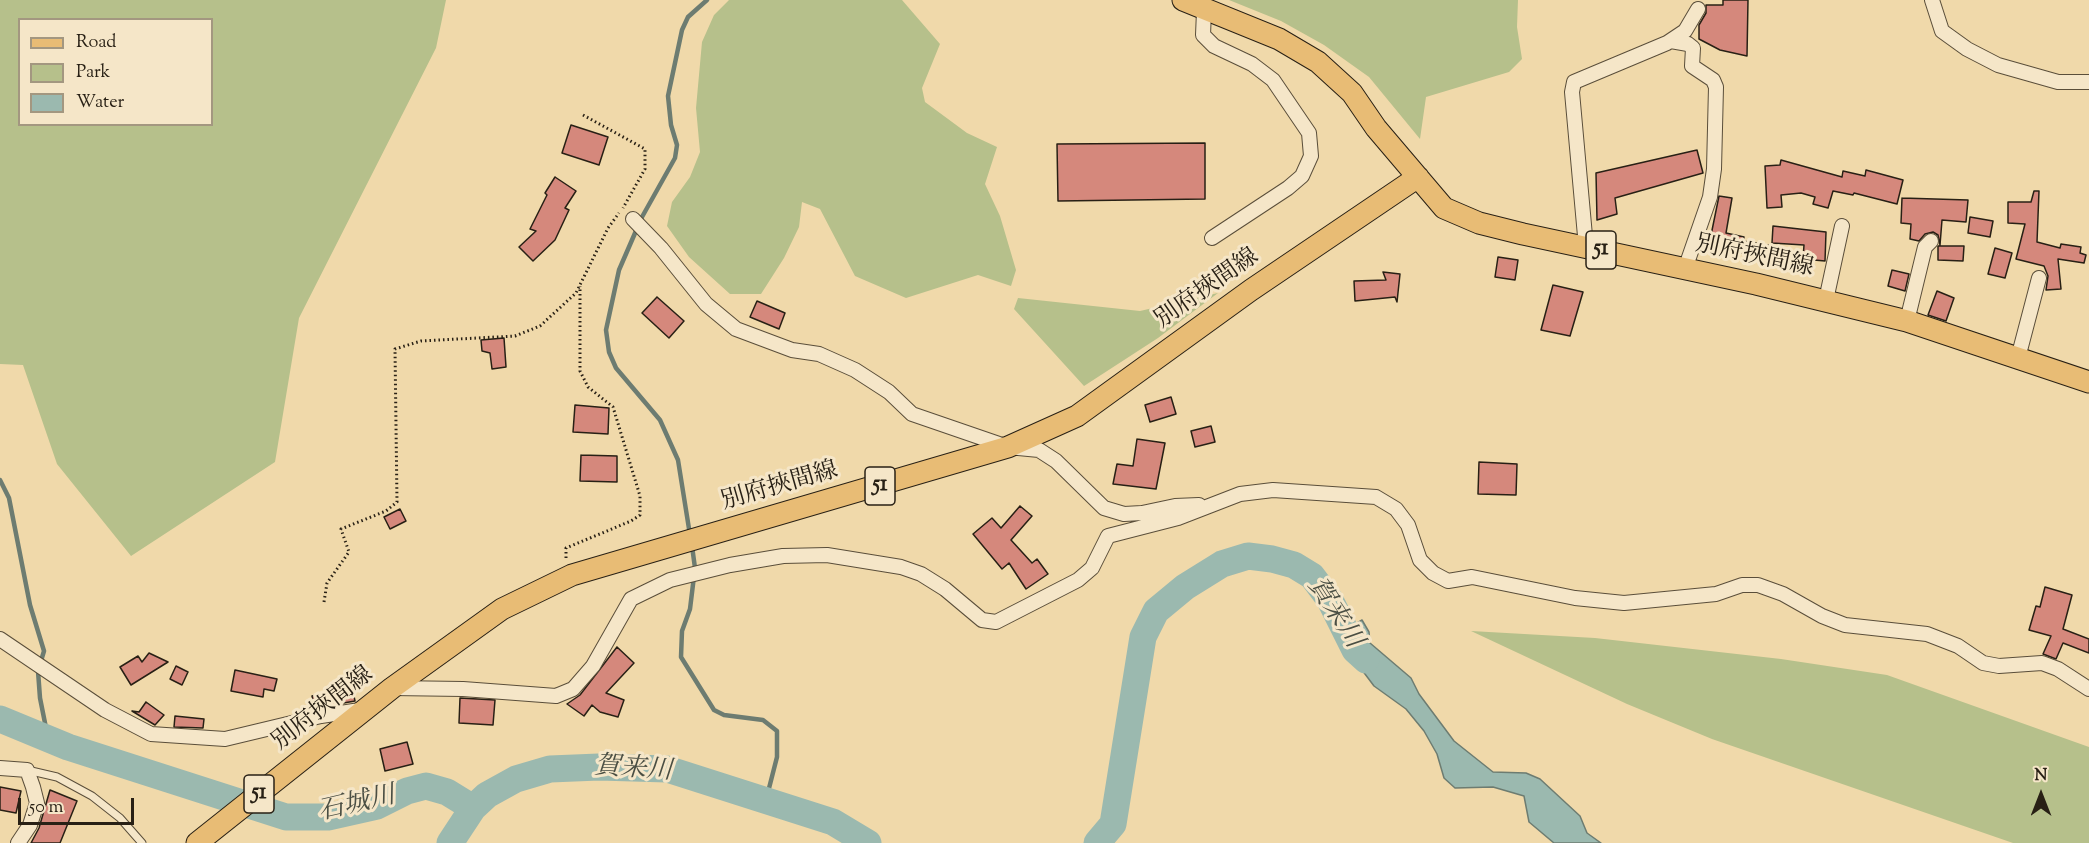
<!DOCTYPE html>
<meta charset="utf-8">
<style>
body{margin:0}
#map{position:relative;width:2089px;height:843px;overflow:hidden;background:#f0d9aa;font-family:"Sorts Mill Goudy",serif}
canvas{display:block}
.legend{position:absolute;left:18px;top:18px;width:195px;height:108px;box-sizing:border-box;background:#f5e6c8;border:2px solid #a39780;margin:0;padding:8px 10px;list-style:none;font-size:18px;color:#282015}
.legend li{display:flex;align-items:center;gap:12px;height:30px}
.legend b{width:30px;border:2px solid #a39780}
.north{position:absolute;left:2011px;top:765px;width:60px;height:60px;-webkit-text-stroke:4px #f5e6c8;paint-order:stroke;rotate:0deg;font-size:16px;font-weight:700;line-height:24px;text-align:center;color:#282015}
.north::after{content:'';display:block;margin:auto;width:21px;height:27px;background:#282015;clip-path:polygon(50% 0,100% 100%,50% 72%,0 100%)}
.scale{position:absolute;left:18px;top:798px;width:116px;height:27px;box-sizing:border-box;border:3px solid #282015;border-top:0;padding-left:8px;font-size:18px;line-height:21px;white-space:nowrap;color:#282015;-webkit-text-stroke:4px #f5e6c8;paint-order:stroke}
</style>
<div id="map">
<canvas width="2089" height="843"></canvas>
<ul class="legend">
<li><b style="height:8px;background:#e8bc75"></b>Road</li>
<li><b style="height:16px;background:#b6c08b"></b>Park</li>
<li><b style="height:16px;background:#9bb9af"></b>Water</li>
</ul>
<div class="north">N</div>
<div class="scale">50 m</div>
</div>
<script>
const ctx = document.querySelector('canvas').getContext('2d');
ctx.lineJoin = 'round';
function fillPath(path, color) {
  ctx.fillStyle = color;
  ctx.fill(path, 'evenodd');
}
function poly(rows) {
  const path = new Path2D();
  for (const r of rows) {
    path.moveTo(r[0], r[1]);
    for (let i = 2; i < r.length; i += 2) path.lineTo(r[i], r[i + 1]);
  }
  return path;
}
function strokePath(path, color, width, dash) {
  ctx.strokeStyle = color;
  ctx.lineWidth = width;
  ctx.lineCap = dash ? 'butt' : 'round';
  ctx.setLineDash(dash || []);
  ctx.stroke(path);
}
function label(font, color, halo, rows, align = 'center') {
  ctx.font = font + ' "Sorts Mill Goudy","Noto Serif JP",serif';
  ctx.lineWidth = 6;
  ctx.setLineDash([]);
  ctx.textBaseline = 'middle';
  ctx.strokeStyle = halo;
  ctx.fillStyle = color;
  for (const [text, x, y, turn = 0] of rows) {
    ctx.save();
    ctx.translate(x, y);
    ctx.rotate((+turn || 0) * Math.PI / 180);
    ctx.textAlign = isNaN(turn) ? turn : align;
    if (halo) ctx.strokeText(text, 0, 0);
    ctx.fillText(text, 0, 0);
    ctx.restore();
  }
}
fillPath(poly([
 [0,0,446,0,436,48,299,318,275,462,131,556,57,464,23,365,0,364],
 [20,20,212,20,212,124,20,124],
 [729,0,902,0,940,44,922,88,925,102,967,133,997,147,985,184,1000,216,1016,270,1011,286,978,275,906,298,855,276,820,209,802,202,799,227,784,258,761,294,730,294,689,257,667,226,672,202,690,177,700,152,696,108,702,42,714,15],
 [1229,0,1518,0,1517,27,1522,59,1509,72,1426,97,1420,139,1369,77,1324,45,1281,21],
 [1218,293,1158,338,1084,386,1014,309,1018,298,1140,311],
 [1471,631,1595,638,1781,659,1887,675,2089,747,2089,843,2013,843,1712,739,1627,704]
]), '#b6c08b');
const water = poly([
 [1362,620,1369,632,1370,643,1411,678,1419,694,1454,741,1493,772,1526,773,1540,779,1580,816,1587,833,1601,843,1554,843,1529,822,1524,796,1493,787,1455,788,1444,778,1437,754,1424,731,1406,709,1374,686,1347,650,1339,634,1362,620]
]);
fillPath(water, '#9bb9af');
strokePath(water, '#6d7c71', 1.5);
strokePath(poly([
 [0,480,9,498,30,605,44,651,38,671,40,698,48,738],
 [690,535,678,460,660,420,616,368,609,352,606,330,619,270,642,217,675,158,677,145,671,125,668,96,682,30,688,17,707,0],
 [692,546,695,568,690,609,682,631,681,657,714,710,724,715,763,720,777,731,777,757,766,800]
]), '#6d7c71', 4.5);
strokePath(poly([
 [0,719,68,747,286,817,328,817,377,806,407,791,426,786,447,792,473,808],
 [450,843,473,808,487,795,516,779,550,769,599,767,667,769,833,822,868,843],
 [1097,843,1113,824,1143,637,1156,611,1185,587,1222,564,1248,556,1272,559,1294,565,1312,576,1330,600,1355,650,1366,660]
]), '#9bb9af', 27);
const building = poly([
 [1723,0,1748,0,1747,56,1720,50,1699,39,1699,25,1706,13,1706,5,1723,5,1723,0],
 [571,125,608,137,599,165,562,153,571,125],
 [1205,143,1205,199,1058,201,1057,144,1205,143],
 [1697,150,1703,173,1615,198,1617,214,1597,220,1596,173,1697,150],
 [1781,160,1842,177,1843,171,1865,176,1866,170,1903,180,1897,204,1854,193,1853,195,1833,191,1828,208,1813,204,1815,197,1801,193,1781,195,1782,207,1767,208,1765,166,1780,165,1781,160],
 [555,177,576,191,565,208,569,210,555,240,533,261,519,247,536,231,530,229,547,195,545,193,555,177],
 [2034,191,2039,191,2037,242,2060,248,2061,244,2081,247,2080,253,2086,255,2084,263,2058,259,2061,289,2046,290,2048,276,2044,266,2016,259,2025,224,2008,223,2008,202,2031,202,2034,191],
 [1719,196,1732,198,1726,233,1744,237,1743,241,1779,247,1775,267,1761,264,1762,258,1709,245,1719,196],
 [1902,198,1968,200,1966,222,1942,220,1940,245,1938,235,1933,232,1925,234,1919,241,1910,239,1911,224,1901,223,1902,198],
 [1970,217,1993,221,1990,237,1968,233,1970,217],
 [1773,226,1826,232,1825,261,1803,259,1804,245,1772,243,1773,226],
 [1938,246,1964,246,1963,261,1938,260,1938,246],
 [1995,248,2012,253,2005,278,1988,274,1995,248],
 [1498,257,1518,260,1515,280,1495,277,1498,257],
 [1892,270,1909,274,1905,291,1888,286,1892,270],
 [1383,272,1400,274,1397,302,1395,297,1355,301,1354,281,1386,280,1383,272],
 [1553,285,1583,292,1570,336,1541,330,1553,285],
 [1937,291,1954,298,1946,321,1928,315,1937,291],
 [657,297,684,321,669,338,642,313,657,297],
 [757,301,785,313,779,329,750,317,757,301],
 [504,338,506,367,492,369,490,353,482,351,481,340,504,338],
 [1171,397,1176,414,1150,422,1145,405,1171,397],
 [575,405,609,408,608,434,573,432,575,405],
 [1211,426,1215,442,1195,447,1191,431,1211,426],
 [1137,439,1165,443,1156,489,1113,484,1117,464,1133,466,1137,439],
 [581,455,617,456,617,482,580,481,581,455],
 [1479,462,1517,464,1516,495,1478,494,1479,462],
 [1020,506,1032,516,1011,540,1032,563,1037,559,1048,574,1026,589,1009,563,1002,569,973,534,992,518,1001,528,1020,506],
 [400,509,406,521,390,529,384,517,400,509],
 [2045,587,2072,595,2063,629,2089,639,2089,653,2063,643,2056,659,2043,654,2051,636,2029,630,2036,606,2040,607,2045,587],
 [617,647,634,663,606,693,624,700,618,717,600,712,592,705,584,716,567,704,580,695,617,647],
 [149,653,168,662,131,685,120,667,138,656,142,662,149,653],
 [176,666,188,672,182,685,170,679,176,666],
 [235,670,277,679,274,691,264,689,263,697,231,691,235,670],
 [352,687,355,701,315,708,312,696,352,687],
 [460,698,495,700,493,725,459,723,460,698],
 [146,702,164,715,155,725,132,711,139,712,146,702],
 [175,716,204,719,203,728,174,727,175,716],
 [407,742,413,764,385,771,380,749,407,742],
 [0,787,21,791,16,813,0,810,0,787],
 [50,790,77,801,60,843,31,843,39,828,50,790]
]);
fillPath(building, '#d5887c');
strokePath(building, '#282015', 1.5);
const service = poly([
 [27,770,57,777,92,796,120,818,142,843]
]);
const minor = poly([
 [1932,0,1942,31,1967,49,1998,65,2058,82,2089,82],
 [1204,11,1203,35,1214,46,1252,64,1273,80,1309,133,1311,156,1302,176,1288,188,1212,238],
 [1671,41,1688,44,1693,48,1692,66,1713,80,1716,87,1714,169,1710,197,1685,269],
 [633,219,661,248,706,304,736,329,792,350,819,354,855,370,889,392,912,414,1008,447,1039,450,1056,461,1104,508,1124,514,1142,513,1175,506,1199,505],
 [1586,247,1572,92,1574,82,1667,43,1685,31,1698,9],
 [1826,300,1842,226],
 [1907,321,1925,247,1931,241],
 [2018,358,2039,278],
 [0,639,105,710,151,734,225,739,321,716,360,710],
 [392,688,463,689,556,696,573,689,593,666,631,599,670,580,730,565,783,556,827,555,901,567,921,574,945,589,982,620,996,622,1078,580,1092,568,1108,536,1178,518,1240,494,1273,490,1376,497,1396,509,1408,525,1420,560,1433,573,1448,581,1472,577,1575,598,1624,603,1716,594,1742,585,1758,585,1783,594,1822,616,1845,625,1927,634,1958,646,1983,663,1999,666,2042,663,2058,669,2089,689],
 [0,768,27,770,33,787,37,803,30,825,18,843]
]);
const primary = poly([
 [1183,0,1279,39,1318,62,1352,93,1376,128,1444,208,1479,223,1523,234,1756,284,1907,321,2089,382],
 [197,843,392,688,502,609,572,575,1008,447,1077,416,1251,290,1418,177]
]);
strokePath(service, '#5a4e3a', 9);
strokePath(minor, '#5a4e3a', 16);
strokePath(primary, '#282015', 23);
strokePath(poly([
 [583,115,645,149,645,169,623,208],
 [566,558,566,548,631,521,640,515,640,496,613,407,588,387,580,371,580,286],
 [324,602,327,583,349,552,341,529,386,511,397,502,395,349,421,341,515,336,540,326,576,293,608,228,619,213]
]), '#282015', 3, [1.5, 3]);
strokePath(service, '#f5e6c8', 7);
strokePath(minor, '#f5e6c8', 14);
strokePath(primary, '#e8bc75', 21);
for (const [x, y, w] of [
 [1601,250,30],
 [880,486,30],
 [259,794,30]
]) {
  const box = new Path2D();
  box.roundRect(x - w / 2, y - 19, w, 38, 4.5);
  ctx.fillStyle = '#f5e6c8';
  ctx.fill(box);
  strokePath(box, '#282015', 1.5);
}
label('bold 22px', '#282015', null, [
 ["51",1601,250],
 ["51",880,486],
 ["51",259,794]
]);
label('24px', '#282015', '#f5e6c8', [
 ["別府挾間線",1754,258,12],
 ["別府挾間線",1208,290,-35],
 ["別府挾間線",780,488,-16],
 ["別府挾間線",324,710,-38]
]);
label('italic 26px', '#4a4e43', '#f5e6c8', [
 ["賀来川",1333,614,57],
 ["賀来川",633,771,4],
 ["石城川",357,806,-13]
]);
</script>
